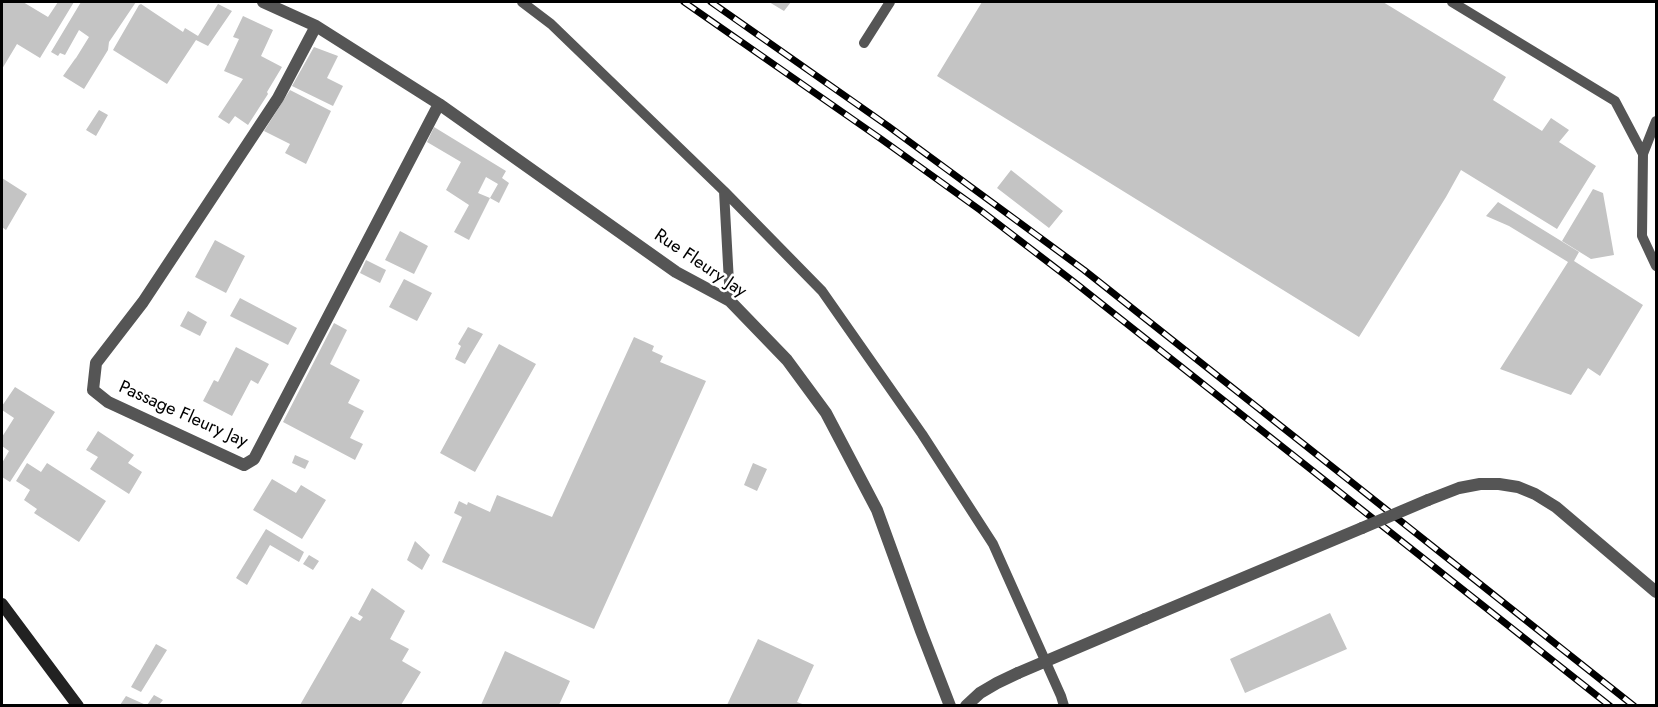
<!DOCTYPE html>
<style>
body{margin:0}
#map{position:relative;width:1658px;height:707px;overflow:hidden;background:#fff;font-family:Jost,sans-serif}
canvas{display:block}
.frame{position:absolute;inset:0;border:3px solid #000;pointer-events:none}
</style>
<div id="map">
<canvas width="1658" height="707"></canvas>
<div class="frame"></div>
</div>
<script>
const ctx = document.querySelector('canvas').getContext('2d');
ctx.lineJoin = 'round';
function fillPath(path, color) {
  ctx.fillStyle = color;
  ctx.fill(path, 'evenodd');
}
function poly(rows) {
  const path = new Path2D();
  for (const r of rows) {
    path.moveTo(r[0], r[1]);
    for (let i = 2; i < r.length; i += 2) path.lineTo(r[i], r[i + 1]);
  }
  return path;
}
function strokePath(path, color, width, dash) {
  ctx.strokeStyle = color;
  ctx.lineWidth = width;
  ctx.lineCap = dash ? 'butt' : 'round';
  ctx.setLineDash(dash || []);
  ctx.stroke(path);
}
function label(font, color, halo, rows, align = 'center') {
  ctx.font = font + ' Jost,sans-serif';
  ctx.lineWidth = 5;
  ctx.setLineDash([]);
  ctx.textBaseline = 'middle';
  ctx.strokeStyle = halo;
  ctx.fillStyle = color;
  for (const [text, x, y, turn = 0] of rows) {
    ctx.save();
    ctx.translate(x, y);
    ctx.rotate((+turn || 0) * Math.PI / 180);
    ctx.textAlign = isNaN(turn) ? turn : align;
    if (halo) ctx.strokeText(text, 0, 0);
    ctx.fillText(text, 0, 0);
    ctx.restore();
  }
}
fillPath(poly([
 [2,2,23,2,48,17,58,2,74,2,40,58,17,44,2,69],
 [81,2,136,2,109,42,108,50,84,89,63,76,75,59,76,58,89,37,79,30,65,55,60,53,58,56,51,52],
 [769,2,791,2,784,11],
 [982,2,1383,2,1506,77,1493,100,1542,131,1551,118,1569,130,1559,142,1596,166,1557,229,1461,170,1446,197,1359,337,937,76],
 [141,4,183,32,185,28,198,36,218,4,232,11,208,46,196,40,167,84,113,50,139,5],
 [243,16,273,30,261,56,282,67,267,92,268,94,248,125,235,116,229,124,218,117,243,79,224,71,239,39,233,37],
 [314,47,338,56,327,78,343,86,333,106,292,86],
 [290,90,331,111,306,164,285,153,290,144,264,131],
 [99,110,108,115,96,136,86,130],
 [434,127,506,171,502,178,509,183,499,203,490,198,498,184,486,177,478,193,490,198,469,240,454,232,469,205,446,190,461,162,427,142],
 [1011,170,1063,211,1049,228,997,188],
 [2,178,27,194,6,230,2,227],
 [1593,189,1603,193,1614,255,1591,259,1562,241],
 [1498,202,1579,252,1574,261,1643,305,1600,376,1588,368,1571,395,1500,369,1568,262,1509,226,1486,216],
 [400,231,428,246,414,274,385,260],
 [215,240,245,256,226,293,195,277],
 [366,260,386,270,380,283,360,273],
 [404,279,432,293,417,321,389,307],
 [240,298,297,328,288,345,230,316],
 [188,311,207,322,200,336,180,326],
 [334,323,347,330,330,364,360,380,348,403,364,411,350,438,363,444,355,460,283,422],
 [468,327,483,334,465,364,455,359,461,346,458,344],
 [634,337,654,346,652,351,663,356,660,362,706,381,594,629,442,562,462,517,454,513,459,501,467,505,468,502,490,512,497,495,552,517],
 [499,344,536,364,475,472,440,453],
 [236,347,269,364,258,384,251,380,232,416,203,401,214,380,218,382],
 [15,387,55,412,10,482,2,477,2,463,9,451,2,446,2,437,14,418,2,410,2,406],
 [98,431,134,455,128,463,142,472,129,494,90,469,98,457,86,450],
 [295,455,309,461,305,469,292,463],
 [27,463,41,472,47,463,106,501,79,542,34,513,37,509,24,500,30,490,16,481],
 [753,463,767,469,757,491,744,485],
 [272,479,296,493,301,485,326,500,302,539,253,510],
 [266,529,304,552,299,562,270,545,247,585,236,578],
 [415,541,430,555,422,570,407,560],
 [309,555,319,561,313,570,303,564],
 [372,588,405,611,390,639,409,649,402,661,421,672,401,705,300,705,351,616,360,621,363,617,358,614],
 [1330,613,1347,649,1245,693,1230,659],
 [758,639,814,665,797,702,805,705,727,705],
 [156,644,167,650,141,692,131,687],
 [505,651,570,681,559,705,481,705],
 [154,695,163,700,159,705,147,705],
 [126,696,146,705,120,705]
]), '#c4c4c4');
strokePath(poly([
 [522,2,551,24,724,191,730,301],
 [1452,2,1615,101,1643,154,1642,236,1656,266],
 [864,43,890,2],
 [1643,154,1656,121],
 [724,191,822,291,922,434,993,544,1061,696,1064,706]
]), '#555', 10);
strokePath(poly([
 [263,2,316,26,439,104,676,272,730,301,787,360,826,413,877,510,921,631,950,706],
 [316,26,278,98,143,302,96,363,93,390,108,402,244,465,254,459,439,104]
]), '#555', 12);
strokePath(poly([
 [1428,500,1459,488,1480,484,1499,484,1518,487,1535,494,1556,507,1656,592],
 [1145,619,1362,528],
 [966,706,980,693,997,683,1018,673]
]), '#555', 12);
strokePath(poly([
 [2,604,78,706]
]), '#222', 12);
const rail = poly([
 [684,2,881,139,980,210,1074,282,1610,706],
 [711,2,888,126,1084,270,1634,706]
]);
strokePath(rail, '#000', 7);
strokePath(rail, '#fff', 4.5, [14]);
strokePath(poly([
 [1362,528,1428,500],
 [1018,673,1145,619]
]), '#555', 12);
label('18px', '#000', '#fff', [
 ["Rue Fleury Jay",700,264,34],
 ["Passage Fleury Jay",183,415,24]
]);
</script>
